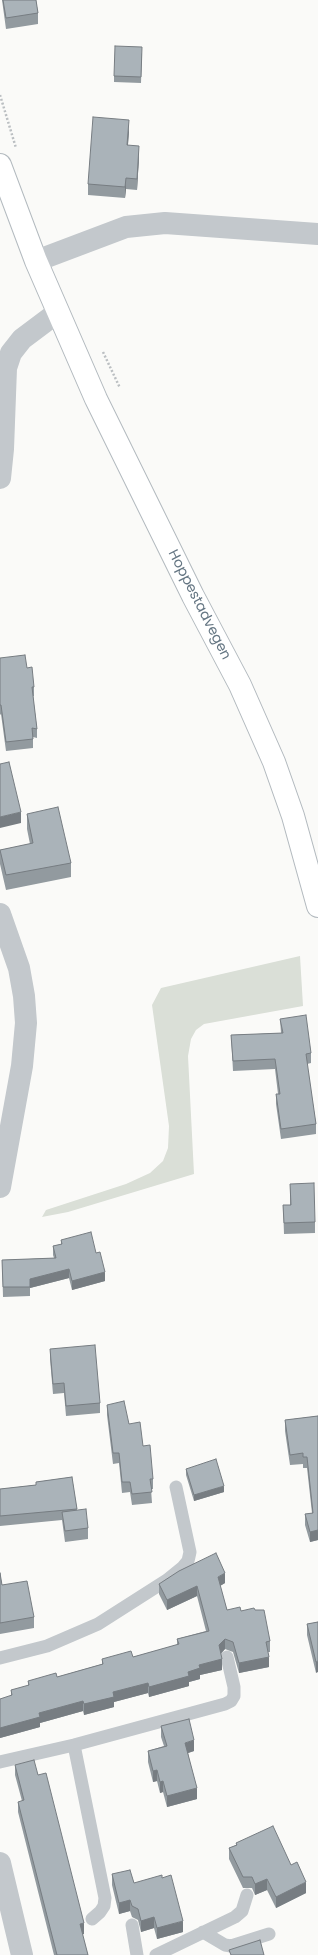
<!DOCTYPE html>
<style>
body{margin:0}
canvas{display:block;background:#fafaf8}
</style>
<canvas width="318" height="1955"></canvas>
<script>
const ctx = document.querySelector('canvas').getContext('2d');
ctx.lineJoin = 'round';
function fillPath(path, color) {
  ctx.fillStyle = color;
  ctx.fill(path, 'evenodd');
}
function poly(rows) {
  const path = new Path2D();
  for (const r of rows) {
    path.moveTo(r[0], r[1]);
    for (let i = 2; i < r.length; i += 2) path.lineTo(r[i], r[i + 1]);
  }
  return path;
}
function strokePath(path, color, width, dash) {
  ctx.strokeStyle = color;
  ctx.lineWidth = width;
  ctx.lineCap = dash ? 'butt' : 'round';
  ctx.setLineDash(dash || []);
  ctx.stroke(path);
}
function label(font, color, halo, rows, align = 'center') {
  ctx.font = font + ' Poppins,sans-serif';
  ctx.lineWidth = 4;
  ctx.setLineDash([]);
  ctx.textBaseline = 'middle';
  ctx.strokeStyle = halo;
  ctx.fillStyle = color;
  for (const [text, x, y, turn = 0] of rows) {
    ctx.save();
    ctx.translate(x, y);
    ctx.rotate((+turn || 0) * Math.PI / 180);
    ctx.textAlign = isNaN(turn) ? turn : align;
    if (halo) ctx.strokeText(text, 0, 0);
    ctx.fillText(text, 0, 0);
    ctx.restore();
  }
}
fillPath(poly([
 [300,956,303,1006,204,1024,196,1030,191,1039,188,1056,194,1174,68,1212,42,1217,46,1210,126,1184,150,1173,163,1161,168,1148,169,1126,152,1005,161,988]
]), '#dadfd7');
const secondary = poly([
 [0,165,36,261,96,399,193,596,240,685,274,762,293,816,318,906]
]);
strokePath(secondary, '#b3babf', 24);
strokePath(poly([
 [0,95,16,148],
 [103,352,120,388]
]), '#bbbfc2', 2.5, [2, 2]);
strokePath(poly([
 [0,1658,47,1646,98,1624,167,1580,183,1567,188,1561,190,1552,176,1487],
 [74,1745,105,1898,104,1906,100,1912,92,1919],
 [0,1762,74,1745,225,1704,231,1701,234,1696,234,1687,227,1657],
 [132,1925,137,1955],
 [203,1932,225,1945,231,1946,269,1934],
 [156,1955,235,1917,242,1911,247,1895]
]), '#c3c8cc', 13);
strokePath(poly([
 [36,261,126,227,165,223,318,234],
 [0,478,3,449,6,368,11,353,22,339,58,312],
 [0,914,19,968,24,996,26,1023,22,1066,0,1187],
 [0,1863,22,1955]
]), '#c3c8cc', 22);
strokePath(secondary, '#fff', 22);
fillPath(poly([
 [2,0,36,0,38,13,38,24,6,29],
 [142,53,141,83,114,82,114,76],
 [129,131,128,145,139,157,137,190,126,189,125,198,88,195,88,184],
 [0,658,27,668,34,687,34,696,33,696,37,729,37,738,33,737,33,748,6,751,1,714,0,715],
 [27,814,71,863,71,877,6,890,0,864,0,850,30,844,27,829],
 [280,1019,311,1053,311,1063,307,1064,316,1124,316,1134,281,1139,276,1104,276,1094,278,1094,275,1069,233,1071,231,1035,281,1033],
 [290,1184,315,1222,315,1233,284,1234,283,1205,290,1205],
 [61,1240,96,1253,105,1281,72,1290,69,1278,30,1288,30,1296,3,1297,2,1260,54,1258,53,1255,53,1246,61,1244],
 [50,1349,100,1403,100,1413,66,1416,64,1393,53,1394,50,1359],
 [107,1405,129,1424,143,1446,153,1479,153,1489,151,1489,152,1503,132,1505,130,1492,122,1493,119,1463,113,1464,107,1415],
 [318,1416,318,1540,310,1542,305,1525,305,1514,312,1513,307,1468,303,1468,303,1464,290,1465,285,1431,285,1420],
 [186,1469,224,1492,194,1501,186,1475],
 [72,1477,77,1510,88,1528,88,1539,65,1542,62,1520,0,1526,0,1489,36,1485,36,1482],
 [0,1573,2,1585,34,1617,34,1628,0,1634],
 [225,1583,220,1586,227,1610,241,1611,255,1610,270,1641,270,1652,268,1652,269,1667,239,1673,233,1652,225,1649,221,1654,222,1670,200,1675,200,1679,189,1682,189,1686,149,1697,148,1693,114,1702,114,1707,84,1715,83,1711,40,1723,40,1727,0,1738,0,1699,11,1696,11,1690,28,1686,28,1681,57,1677,102,1664,102,1659,133,1657,177,1645,177,1639,206,1631,197,1596,167,1610,159,1594,159,1584],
 [318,1622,316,1673,307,1635,307,1624],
 [161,1726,194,1751,188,1753,197,1799,167,1807,163,1792,160,1793,157,1781,153,1782,148,1762,148,1751,164,1746,161,1737],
 [15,1765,84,1934,82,1934,88,1955,54,1955,18,1812,18,1802,22,1801,15,1775],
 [236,1843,291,1865,306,1893,276,1908,267,1890,255,1895,252,1888,243,1888,229,1859,229,1848,236,1845],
 [112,1874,134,1883,183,1932,157,1939,154,1928,141,1932,138,1920,132,1917,130,1911,119,1914,112,1885]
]), '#929a9f');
fillPath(poly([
 [129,120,129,131,127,156,127,145],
 [139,146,139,157,137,190,137,179],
 [126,178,126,189,125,198,125,187],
 [21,812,21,823,0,828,0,817],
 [69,1269,69,1278,30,1288,30,1279],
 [105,1272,105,1281,72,1290,72,1281],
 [224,1486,224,1492,194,1501,194,1495],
 [318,1530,318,1540,310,1542,310,1532],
 [225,1573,225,1583,218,1587,218,1577],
 [197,1586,197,1596,167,1610,167,1600],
 [225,1639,225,1649,219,1655,219,1645],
 [269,1657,269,1667,239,1673,239,1663],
 [222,1659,222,1670,200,1675,200,1679,189,1682,189,1686,149,1697,149,1687,188,1672,199,1665],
 [318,1661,318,1672,316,1673,316,1662],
 [148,1683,148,1693,114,1702,114,1707,84,1715,84,1704,113,1692],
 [83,1701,83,1711,40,1723,40,1727,0,1738,0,1728,39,1713],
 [194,1740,194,1751,185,1754,185,1743],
 [157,1770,157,1781,153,1782,153,1771],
 [163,1781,163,1792,160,1793,160,1782],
 [197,1788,197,1799,167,1807,167,1796],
 [267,1879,267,1890,255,1895,255,1884],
 [306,1882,306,1893,276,1908,276,1897],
 [130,1900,130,1911,119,1914,119,1903],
 [154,1917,154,1928,141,1932,141,1921],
 [183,1921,183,1932,157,1939,157,1928],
 [84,1923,84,1934,80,1935,80,1924]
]), '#777d82');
const building = poly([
 [3,0,36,0,38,13,6,18,3,0],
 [115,46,142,47,141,77,114,76,115,46],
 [93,117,129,120,127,145,139,146,137,179,126,178,125,187,88,184,93,117],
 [25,655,27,668,32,667,34,687,32,687,37,729,32,728,33,739,6,742,1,705,0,705,0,658,25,655],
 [9,762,21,812,0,817,0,764,9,762],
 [58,807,71,863,6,875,0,850,33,843,27,814,58,807],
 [306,1015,311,1053,306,1054,316,1124,281,1129,276,1094,280,1094,275,1059,233,1061,231,1035,283,1033,280,1019,306,1015],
 [314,1183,315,1222,284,1223,283,1205,291,1205,290,1184,314,1183],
 [91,1232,96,1253,100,1252,105,1272,72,1281,69,1269,30,1279,30,1287,3,1287,2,1260,56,1258,53,1246,62,1244,61,1240,91,1232],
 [95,1345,100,1403,66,1406,64,1383,53,1384,50,1349,95,1345],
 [124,1401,129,1424,140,1422,143,1446,150,1445,153,1479,150,1479,152,1492,132,1494,130,1482,122,1482,119,1453,113,1453,107,1405,124,1401],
 [318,1416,318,1530,310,1532,305,1514,313,1513,307,1457,303,1457,303,1453,290,1455,285,1420,318,1416],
 [216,1459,224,1486,194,1495,186,1469,216,1459],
 [72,1477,77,1509,0,1516,0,1489,36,1485,36,1482,72,1477],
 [86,1509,88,1528,65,1531,62,1512,86,1509],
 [216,1553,225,1573,218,1577,227,1610,240,1607,241,1611,254,1608,255,1610,264,1610,270,1641,266,1642,269,1657,239,1663,233,1642,225,1639,219,1645,222,1659,199,1665,200,1668,188,1672,189,1676,149,1687,148,1683,113,1692,114,1697,84,1704,83,1701,39,1713,40,1717,0,1728,0,1699,12,1695,11,1690,29,1685,28,1681,56,1673,57,1677,103,1664,102,1659,131,1651,133,1657,179,1644,177,1639,209,1631,197,1586,167,1600,159,1584,179,1571,216,1553],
 [0,1573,2,1585,27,1581,34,1617,0,1623,0,1573],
 [318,1622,318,1661,316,1662,307,1624,318,1622],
 [189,1719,194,1740,185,1743,197,1788,167,1796,163,1781,160,1782,157,1770,153,1771,148,1751,167,1746,161,1726,189,1719],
 [34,1760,38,1775,46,1773,84,1923,80,1924,88,1955,57,1955,18,1802,24,1800,15,1765,34,1760],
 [273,1826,291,1865,297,1862,306,1882,276,1897,267,1879,255,1884,252,1877,243,1877,229,1848,237,1845,236,1843,273,1826],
 [130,1870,134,1883,162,1875,162,1878,171,1875,183,1921,157,1928,154,1917,141,1921,138,1909,132,1906,130,1900,119,1903,112,1874,130,1870],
 [260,1940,264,1955,231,1955,229,1950,260,1940]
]);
fillPath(building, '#aab3b9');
strokePath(building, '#777d82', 1);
label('14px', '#657683', '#fff', [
 ["Hoppestadvegen",199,605,63]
]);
</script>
